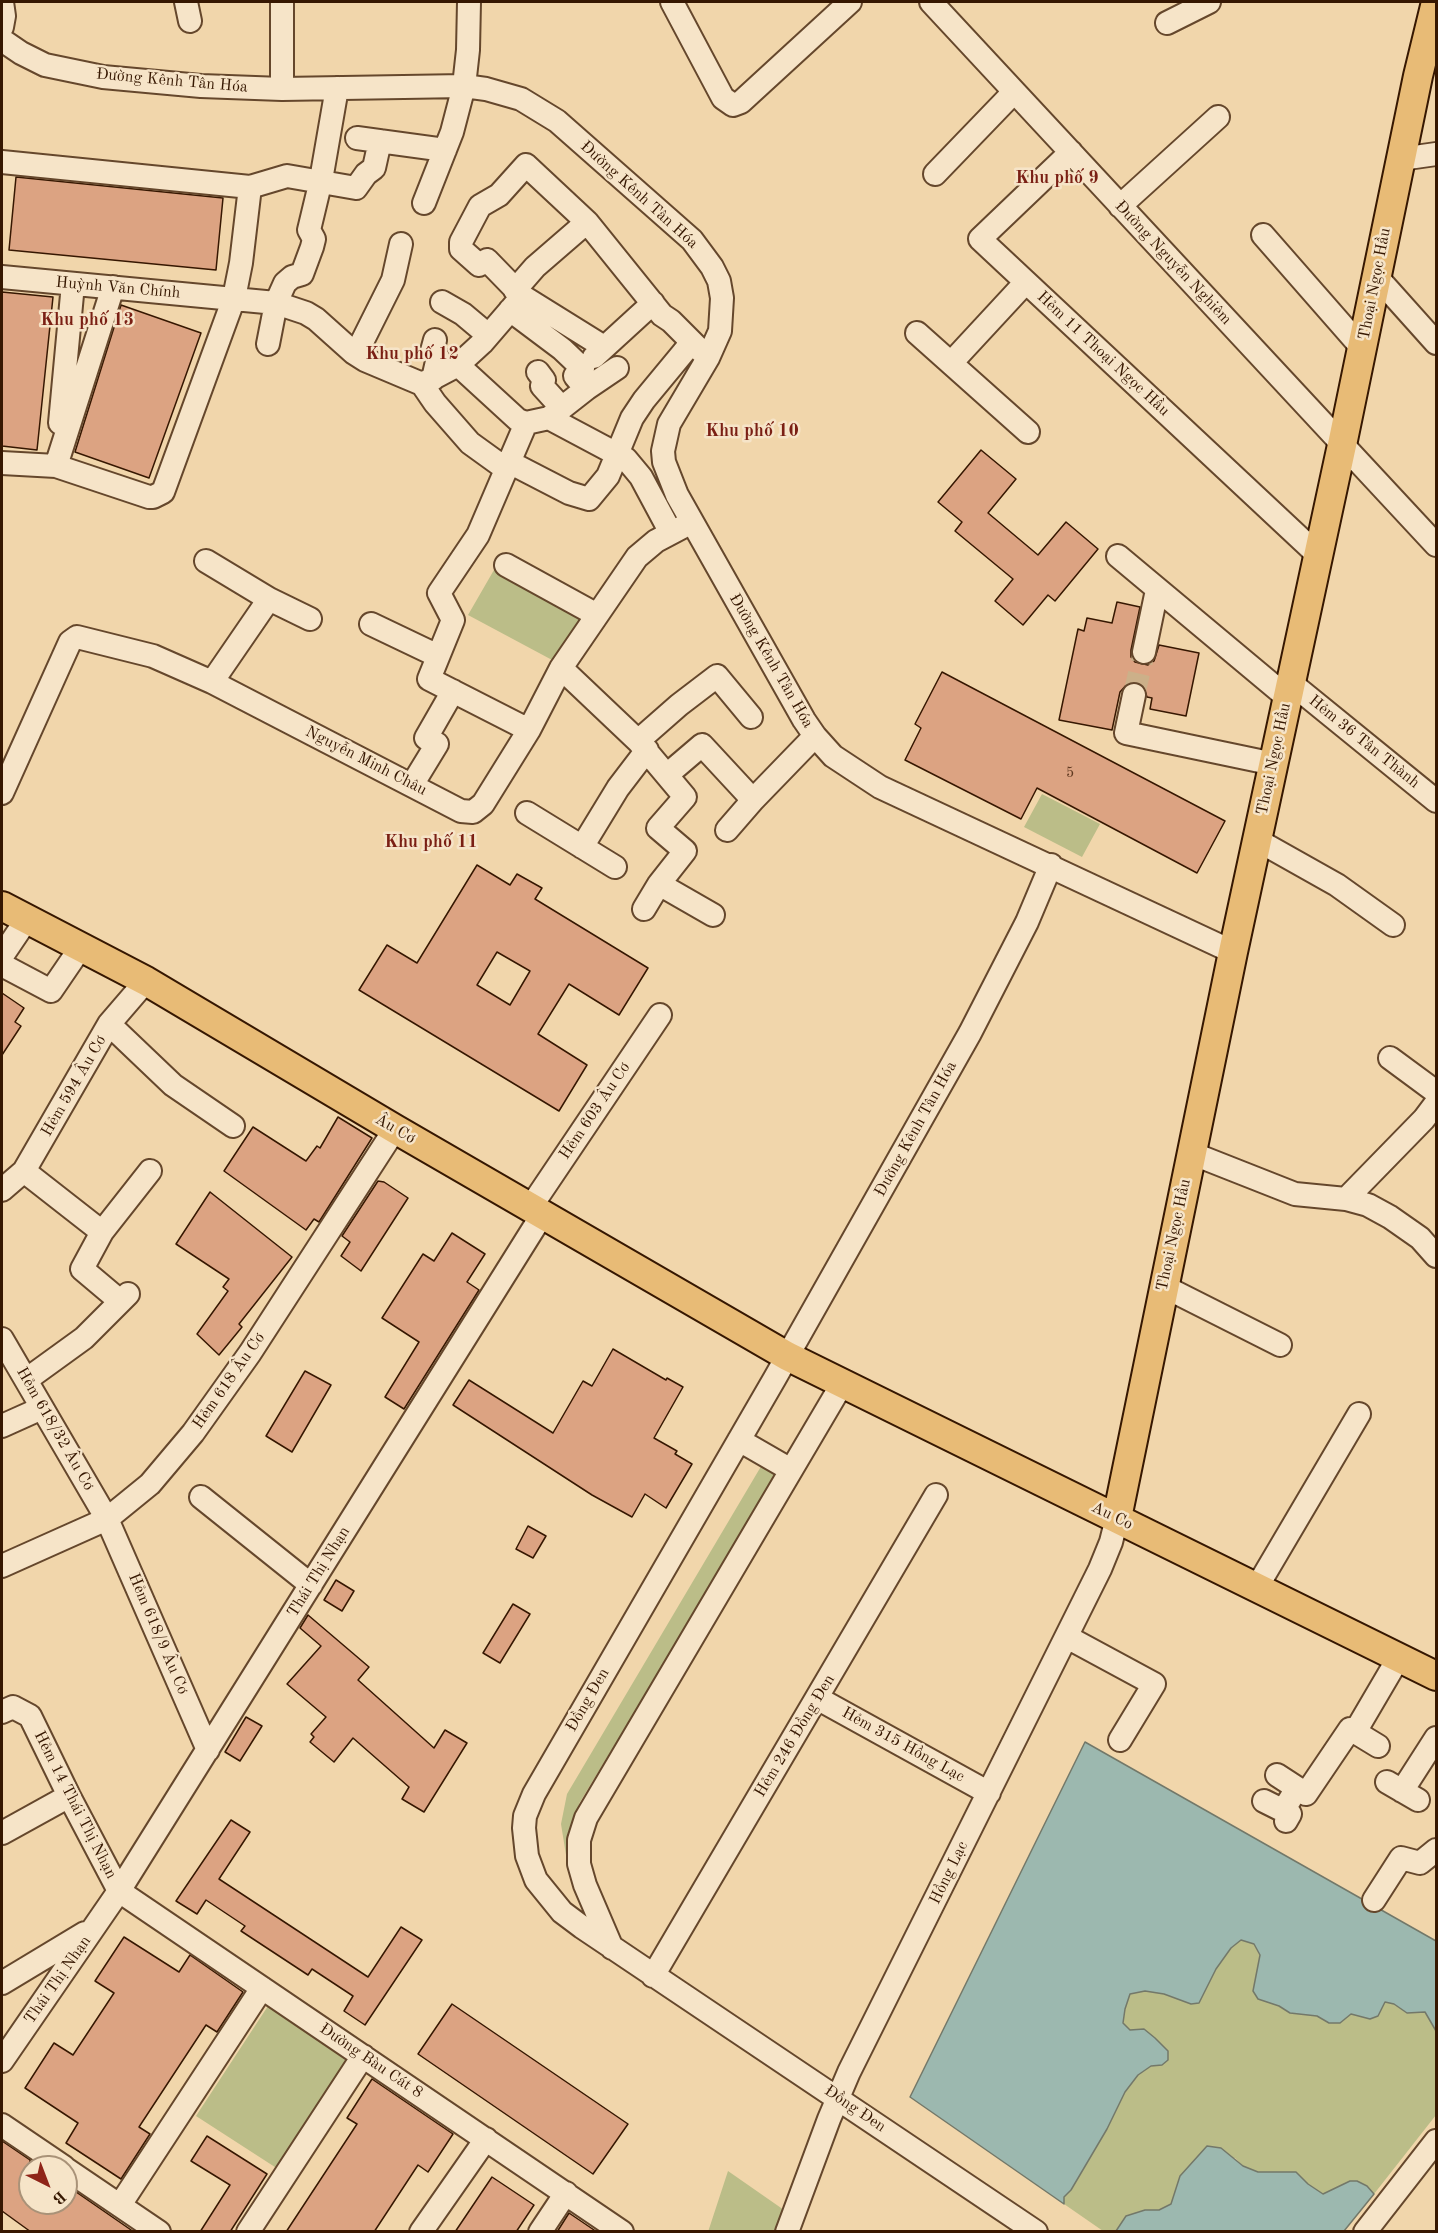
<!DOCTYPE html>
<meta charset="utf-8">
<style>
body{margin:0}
#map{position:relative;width:1438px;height:2233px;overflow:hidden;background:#f1d6ab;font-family:"Old Standard TT",serif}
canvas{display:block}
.frame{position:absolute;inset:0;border:3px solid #361701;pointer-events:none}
.north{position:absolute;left:18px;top:2155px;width:60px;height:60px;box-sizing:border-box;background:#f6e4c8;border:2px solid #a99278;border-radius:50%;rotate:138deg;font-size:16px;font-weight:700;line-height:24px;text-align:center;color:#361701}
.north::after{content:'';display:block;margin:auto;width:21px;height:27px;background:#8f2418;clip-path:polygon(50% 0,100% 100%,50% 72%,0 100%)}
</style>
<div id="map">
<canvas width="1438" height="2233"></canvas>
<div class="frame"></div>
<div class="north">B</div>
</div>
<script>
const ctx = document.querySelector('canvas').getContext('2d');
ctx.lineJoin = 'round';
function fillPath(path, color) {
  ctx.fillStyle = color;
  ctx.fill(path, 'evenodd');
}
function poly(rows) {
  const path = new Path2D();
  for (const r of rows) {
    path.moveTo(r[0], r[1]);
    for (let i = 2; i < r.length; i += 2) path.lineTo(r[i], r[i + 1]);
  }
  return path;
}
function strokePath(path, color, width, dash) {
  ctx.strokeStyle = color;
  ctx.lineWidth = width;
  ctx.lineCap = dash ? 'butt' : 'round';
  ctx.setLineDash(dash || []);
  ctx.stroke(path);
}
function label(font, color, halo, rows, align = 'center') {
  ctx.font = font + ' "Old Standard TT",serif';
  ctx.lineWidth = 5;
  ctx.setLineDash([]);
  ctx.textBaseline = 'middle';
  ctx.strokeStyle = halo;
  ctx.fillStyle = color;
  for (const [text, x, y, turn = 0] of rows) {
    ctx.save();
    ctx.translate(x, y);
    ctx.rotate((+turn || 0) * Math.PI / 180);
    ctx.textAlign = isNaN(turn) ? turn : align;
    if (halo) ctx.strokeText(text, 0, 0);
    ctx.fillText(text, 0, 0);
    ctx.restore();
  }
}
fillPath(poly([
 [498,563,586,613,554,661,468,615],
 [1042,794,1100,824,1082,857,1024,827],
 [766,1458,782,1469,580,1802,569,1831,572,1877,566,1855,561,1824,567,1794],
 [1241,1940,1254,1944,1260,1956,1253,1991,1258,1999,1279,2006,1290,2013,1317,2016,1329,2023,1340,2023,1351,2014,1370,2019,1378,2016,1385,2002,1394,2004,1407,2013,1425,2012,1436,2031,1436,2115,1374,2194,1367,2186,1357,2181,1350,2181,1323,2194,1308,2184,1296,2173,1258,2172,1243,2166,1235,2158,1180,2176,1171,2204,1159,2210,1145,2210,1126,2216,1116,2231,1103,2231,1064,2204,1064,2197,1071,2190,1107,2129,1125,2092,1138,2075,1151,2066,1162,2065,1123,2023,1125,2009,1130,1994,1145,1991,1164,1994,1191,2004,1199,2003,1216,1969,1231,1948],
 [268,2006,350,2059,278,2169,196,2116],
 [728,2171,784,2210,775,2231,708,2232]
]), '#bbbd88');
const water = poly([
 [1085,1742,1436,1941,1436,2031,1425,2012,1407,2013,1394,2004,1385,2002,1378,2016,1370,2019,1351,2014,1340,2023,1329,2023,1317,2016,1290,2013,1279,2006,1258,1999,1253,1991,1260,1955,1254,1944,1241,1940,1231,1948,1216,1969,1199,2003,1191,2004,1164,1994,1145,1991,1130,1994,1125,2009,1123,2023,1130,2030,1144,2029,1155,2038,1168,2051,1168,2060,1162,2065,1151,2066,1138,2075,1125,2092,1107,2129,1071,2190,1064,2197,1064,2204,910,2097,1085,1742],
 [1207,2146,1221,2148,1243,2166,1258,2172,1296,2172,1308,2184,1323,2194,1350,2181,1357,2181,1367,2186,1374,2194,1344,2231,1116,2231,1126,2216,1145,2210,1159,2210,1171,2204,1180,2176,1207,2146]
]);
fillPath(water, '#9cb8af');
strokePath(water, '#737869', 1.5);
const building = poly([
 [16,177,223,198,216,270,9,250,16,177],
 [2,292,53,297,37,450,2,446,2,292],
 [121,305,201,333,149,478,75,452,121,305],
 [981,450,1016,479,988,513,1038,555,1066,522,1098,549,1055,601,1048,595,1023,625,995,601,1013,579,955,531,962,522,938,502,981,450],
 [1117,602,1140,607,1131,650,1131,657,1135,662,1148,665,1154,661,1159,645,1199,653,1186,716,1150,709,1152,698,1147,697,1143,685,1136,682,1129,682,1120,692,1112,730,1059,720,1078,629,1084,631,1087,618,1112,623,1117,602],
 [942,672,1225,821,1197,873,1037,788,1021,819,905,760,921,728,915,724,942,672],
 [477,865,510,885,517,874,542,888,535,899,648,968,619,1015,569,984,538,1034,587,1065,559,1111,359,990,387,945,417,963,477,865],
 [497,952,530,971,510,1005,477,985,497,952],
 [2,993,24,1008,15,1022,21,1026,2,1055,2,993],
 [338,1117,372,1138,319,1222,314,1219,306,1230,224,1171,253,1127,306,1161,317,1146,320,1148,338,1117],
 [378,1181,384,1182,408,1198,361,1271,341,1256,350,1242,342,1236,378,1181],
 [210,1192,292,1257,239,1324,242,1327,219,1355,197,1334,228,1291,223,1287,229,1279,176,1244,210,1192],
 [452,1233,485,1254,467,1282,479,1290,404,1409,385,1397,419,1342,382,1318,423,1254,434,1261,452,1233],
 [613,1349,666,1380,667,1378,683,1387,654,1438,677,1451,675,1454,692,1464,666,1508,645,1494,632,1517,592,1495,453,1405,469,1380,553,1433,583,1381,592,1386,613,1349],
 [305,1371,331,1385,292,1452,266,1436,305,1371],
 [528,1526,546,1536,533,1558,516,1549,528,1526],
 [336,1580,354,1591,342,1611,324,1600,336,1580],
 [513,1604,530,1614,500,1663,483,1653,513,1604],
 [308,1615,369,1667,358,1680,434,1748,445,1730,467,1743,424,1812,402,1799,409,1787,353,1738,334,1762,310,1742,314,1737,311,1734,326,1717,287,1684,321,1646,300,1628,308,1615],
 [246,1717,262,1726,240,1761,225,1752,246,1717],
 [231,1820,250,1832,219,1879,368,1977,401,1927,422,1940,365,2025,344,2011,353,1996,312,1969,308,1975,241,1931,245,1926,206,1900,197,1914,176,1901,231,1820],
 [124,1937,179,1972,190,1955,243,1992,217,2032,206,2025,139,2127,150,2134,121,2179,66,2143,78,2123,25,2088,54,2043,73,2055,114,1993,95,1981,124,1937],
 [452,2004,628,2124,593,2174,418,2054,452,2004],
 [372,2079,453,2134,428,2172,418,2165,374,2232,286,2232,357,2124,347,2118,372,2079],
 [207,2136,267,2174,230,2232,200,2232,230,2185,191,2161,207,2136],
 [2,2141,30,2160,30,2203,66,2203,66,2185,134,2232,31,2232,2,2211,2,2141],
 [492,2177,534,2205,516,2232,455,2232,492,2177],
 [569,2213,597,2232,557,2232,569,2213]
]);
fillPath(building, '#dca382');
strokePath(building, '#361701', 1.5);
strokePath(poly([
 [1134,695,1144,652]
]), '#ccb089', 22, [22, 11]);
const minor = poly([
 [2,2,4,16,2,27],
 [186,2,190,21],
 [672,2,723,98,733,105,741,102,850,2],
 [931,2,1436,545],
 [1167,23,1209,2],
 [2,40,21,53,45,65,103,77,201,86,282,89,464,86,486,89,521,99,557,121,692,240,712,267,719,281,722,298,720,331,708,358,669,424,663,451,664,462,677,495,804,720,815,736,833,756,880,787,1233,952],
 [282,89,282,2],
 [357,138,445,150],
 [1071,152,980,239,1318,555],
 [1401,159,1436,154],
 [2,162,250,187,287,176,356,188,366,174,374,168,380,141],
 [935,174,1014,92],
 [424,203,452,132,464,86,468,50,469,2],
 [1120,206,1218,117],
 [1263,235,1362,348],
 [1376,276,1436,343],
 [2,277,276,303,306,313,316,319,354,353,365,360,422,384,458,365,518,420,526,423,549,418,626,459,641,477,671,533],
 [515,290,535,267,587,222],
 [442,302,463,314,488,335],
 [510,310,562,349,583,369,575,376,586,389,549,418],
 [917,333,1028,432],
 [268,344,276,303,285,283,292,277,302,274,312,247,314,239,309,230,321,180,337,88],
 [604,347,522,296,487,260,479,265,461,249,461,242,480,206,499,195,526,165,587,222,662,315,671,321,708,358],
 [354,353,361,344,393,280,401,244],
 [594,357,653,303],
 [951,363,1026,282],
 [458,365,482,343,519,300],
 [538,372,544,380,542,386,561,407],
 [433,379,438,357,432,351,435,340],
 [422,384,435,403,470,443,506,469],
 [586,389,617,368],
 [60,423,73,284],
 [526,423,478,535,439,593,453,620,429,679,529,730],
 [509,462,569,493,589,499,608,476,632,418,644,400,692,342],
 [2,463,56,466,149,497,153,497,163,492,234,298,241,263,250,187],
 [56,466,113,287],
 [1118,556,1288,698],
 [206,561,269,599,310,619],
 [506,565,597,615],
 [371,624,438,656],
 [1144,652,1157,590],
 [561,668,638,741,685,797,658,828,685,851,659,884,644,909],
 [212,682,269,599],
 [1291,683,1436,801],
 [1134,695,1126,733,1274,764],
 [638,741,679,705,717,676,751,717],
 [668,774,702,745,753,800],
 [412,785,437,744,426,738,453,691],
 [2,793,70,642,77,637,153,656,212,682,461,811,473,812,483,804,529,730,561,668,637,557,656,541,692,522],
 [527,813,615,867],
 [727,830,753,800,815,736],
 [1257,840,1337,885,1393,925],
 [582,847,618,788,647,750],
 [659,884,713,915],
 [2,956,27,919],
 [2,965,51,991,81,947],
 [109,1024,173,1085,233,1126],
 [1390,1058,1436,1092],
 [1191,1153,1295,1194,1346,1199,1368,1205,1390,1217,1420,1238,1436,1256],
 [24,1171,102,1232,150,1171],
 [2,1190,24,1171,109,1024,146,981],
 [1346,1199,1424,1119,1436,1103],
 [530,1208,660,1015],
 [102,1232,82,1269,120,1301],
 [1163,1286,1280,1345],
 [2,1339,107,1519,208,1750],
 [26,1380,84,1338,128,1294],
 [2,1426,42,1408],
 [739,1440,791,1470],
 [201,1497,311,1585],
 [2,1566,107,1519,150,1484,193,1433,250,1353,395,1129],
 [1257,1587,1359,1414],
 [1067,1637,1154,1684,1120,1740],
 [817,1698,989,1793],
 [2,1712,13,1707,30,1716,69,1796,119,1891,622,2232],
 [1355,1732,1378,1746],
 [1277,1775,1297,1788],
 [1387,1782,1418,1800],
 [1402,1791,1436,1738],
 [1264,1801,1290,1814,1286,1821],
 [1283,1811,1297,1788,1306,1794,1350,1729,1355,1732,1399,1657],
 [2,1833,69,1796],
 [1374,1900,1401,1858,1420,1863,1436,1850],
 [612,1948,585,1885,579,1864,579,1840,586,1818,842,1384],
 [653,1976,936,1495],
 [2,1983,85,1933],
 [2,2061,119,1891,542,1215],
 [2,2125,64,2167],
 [66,2169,159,2232],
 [120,2205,262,1988],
 [248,2232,363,2056],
 [421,2232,486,2139],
 [540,2232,566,2193],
 [787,2232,829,2119,849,2072,1100,1569,1111,1542,1117,1518],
 [1036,2232,582,1927,562,1912,536,1880,527,1856,524,1828,525,1816,534,1794,775,1378,970,1033,1027,922,1051,865],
 [1365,2232,1436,2141]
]);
const major = poly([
 [2,906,146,981,395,1129,787,1356,1436,1676],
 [1117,1518,1233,952,1342,445,1418,76,1436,2]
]);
strokePath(minor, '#65472c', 26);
strokePath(major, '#361701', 32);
strokePath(minor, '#f6e4c8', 22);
strokePath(major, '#e8bb76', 28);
label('14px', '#603a21', null, [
 ["5",1070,773]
]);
label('16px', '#361701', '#f6e4c8', [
 ["Đường Kênh Tân Hóa",172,81,5],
 ["Đường Kênh Tân Hóa",639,195,42],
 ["Đường Nguyễn Nghiêm",1173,263,47],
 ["Thoại Ngọc Hầu",1375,284,-79],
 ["Huỳnh Văn Chính",118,288,5],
 ["Hẻm 11 Thoại Ngọc Hầu",1103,354,43],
 ["Đường Kênh Tân Hóa",771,661,60],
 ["Hẻm 36 Tân Thành",1364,742,39],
 ["Thoại Ngọc Hầu",1274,759,-78],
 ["Nguyễn Minh Châu",366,761,27],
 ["Hẻm 594 Âu Cơ",74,1086,-60],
 ["Hẻm 603 Âu Cơ",595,1111,-56],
 ["Âu Cơ",395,1129,30],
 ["Đường Kênh Tân Hóa",916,1129,-61],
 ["Thoại Ngọc Hầu",1174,1235,-78],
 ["Hẻm 618 Âu Cơ",229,1381,-55],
 ["Hẻm 618/32 Âu Cơ",55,1429,60],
 ["Au Co",1112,1516,26],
 ["Thái Thị Nhạn",319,1572,-58],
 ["Hẻm 618/9 Âu Cơ",158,1634,67],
 ["Đồng Đen",588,1700,-60],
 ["Hẻm 246 Đồng Đen",795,1736,-59],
 ["Hẻm 315 Hồng Lạc",903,1745,29],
 ["Hẻm 14 Thái Thị Nhạn",75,1805,63],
 ["Hồng Lạc",949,1873,-64],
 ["Thái Thị Nhạn",58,1980,-55],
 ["Đường Bàu Cát 8",371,2061,34],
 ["Đồng Đen",855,2109,34]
]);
label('bold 18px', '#7a1f14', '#f6e4c8', [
 ["Khu phố 9",1057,178],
 ["Khu phố 13",87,320],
 ["Khu phố 12",412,354],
 ["Khu phố 10",752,431],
 ["Khu phố 11",431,842]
]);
</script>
